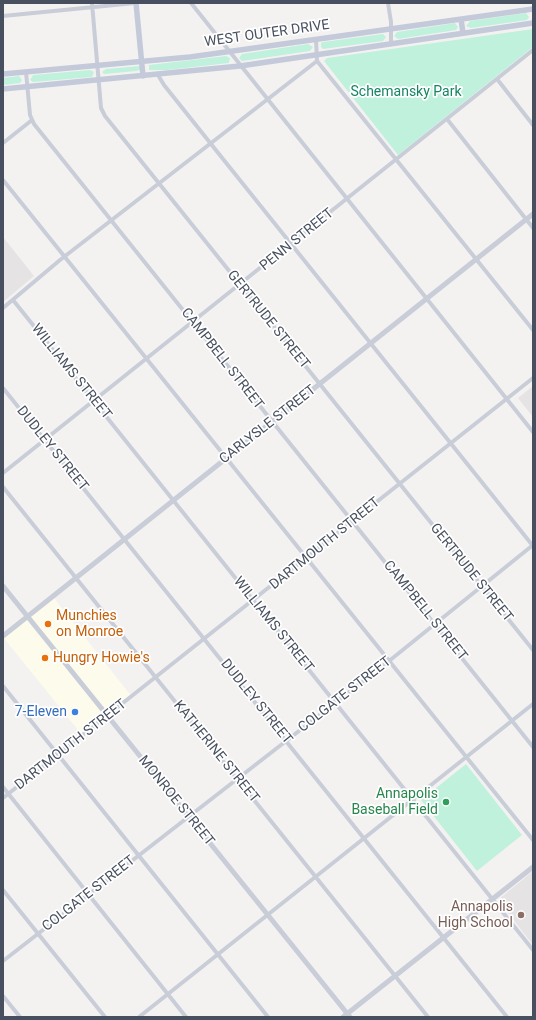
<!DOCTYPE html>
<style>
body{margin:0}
#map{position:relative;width:536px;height:1020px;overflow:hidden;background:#f4f2f1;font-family:Roboto,sans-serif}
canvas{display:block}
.frame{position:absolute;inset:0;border:4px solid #48505f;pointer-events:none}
</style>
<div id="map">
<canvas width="536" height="1020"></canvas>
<div class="frame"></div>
</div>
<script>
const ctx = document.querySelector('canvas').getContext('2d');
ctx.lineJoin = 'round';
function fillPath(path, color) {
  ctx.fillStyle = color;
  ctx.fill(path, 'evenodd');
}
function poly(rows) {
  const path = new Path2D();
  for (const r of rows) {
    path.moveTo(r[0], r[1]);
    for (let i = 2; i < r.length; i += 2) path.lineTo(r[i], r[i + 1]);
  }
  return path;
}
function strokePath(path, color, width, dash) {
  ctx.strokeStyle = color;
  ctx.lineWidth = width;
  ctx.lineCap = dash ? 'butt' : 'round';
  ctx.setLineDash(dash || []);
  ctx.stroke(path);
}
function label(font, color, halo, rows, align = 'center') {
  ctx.font = font + ' Roboto,sans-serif';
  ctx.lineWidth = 3.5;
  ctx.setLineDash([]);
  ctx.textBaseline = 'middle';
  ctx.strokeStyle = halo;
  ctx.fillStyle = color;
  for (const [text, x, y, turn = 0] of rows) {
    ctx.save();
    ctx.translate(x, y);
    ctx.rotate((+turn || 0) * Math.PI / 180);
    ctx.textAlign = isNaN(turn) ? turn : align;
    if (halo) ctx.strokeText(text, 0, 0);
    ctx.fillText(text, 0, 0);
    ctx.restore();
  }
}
fillPath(poly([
 [53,597,132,697,83,736,3,637]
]), '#fdfbec');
fillPath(poly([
 [3,237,34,276,3,302],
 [533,386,533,417,518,398],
 [533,871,533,945,498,900]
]), '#e5e3e3');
fillPath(poly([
 [526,13,529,17,527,20,471,28,466,26,470,21],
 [455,23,458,27,456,30,398,39,394,36,397,32],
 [533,29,533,47,398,155,324,61,327,58],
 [383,34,386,37,383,41,323,49,321,47,321,43,323,42],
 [308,44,313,47,310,51,242,61,239,58,242,54],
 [226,56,230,58,229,63,167,70,149,70,149,65],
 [140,66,140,70,136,71,104,74,102,72,106,69],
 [90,70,94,72,92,77,33,82,30,80,33,75],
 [19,76,22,80,20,83,3,85,3,78],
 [466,764,522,835,477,871,421,800]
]), '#c0f1dc');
strokePath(poly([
 [92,3,101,108,105,116,533,650],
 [191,3,533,432],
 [388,3,391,22,391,44],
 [3,16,135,3],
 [316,39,317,61,533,330],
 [26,72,30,115,34,124,533,747],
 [158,75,164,85,211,144,533,546],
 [497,79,533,125],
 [447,119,533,228],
 [3,143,32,120],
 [3,180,533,840],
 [13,300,533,950],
 [3,308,60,260,317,61],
 [3,388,507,1017],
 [3,473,533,50],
 [3,487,428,1017],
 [3,686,268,1017],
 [3,787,186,1017],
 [3,798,533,378],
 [3,890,105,1017],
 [3,961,389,661,533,545],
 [3,996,20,1017],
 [139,1017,533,704]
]), '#c8cdd8', 4);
strokePath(poly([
 [3,586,350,1017],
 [3,636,533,214],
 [343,1017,533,867]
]), '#c8cdd8', 5);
strokePath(poly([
 [136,3,143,76],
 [461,19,463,33],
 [3,74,190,57,533,9],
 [3,89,240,66,533,23]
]), '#c4cada', 5.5);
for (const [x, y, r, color] of [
 [48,624,4,"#e8710a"],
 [45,658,4,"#e8710a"],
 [75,712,4,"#3f7fe0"],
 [446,802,4,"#2e9e5b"],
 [521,915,4,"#8d6e63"]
]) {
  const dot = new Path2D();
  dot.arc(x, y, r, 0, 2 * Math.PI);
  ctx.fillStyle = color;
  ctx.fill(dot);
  strokePath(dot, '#fff', 1.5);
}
label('14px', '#48505f', '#fff', [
 ["WEST OUTER DRIVE",267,34,-8],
 ["PENN STREET",297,240,-39],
 ["GERTRUDE STREET",268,320,51],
 ["CAMPBELL STREET",222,359,52],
 ["WILLIAMS STREET",71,372,51],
 ["CARLYSLE STREET",268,425,-38],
 ["DUDLEY STREET",52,449,51],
 ["DARTMOUTH STREET",325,544,-39],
 ["GERTRUDE STREET",471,573,51],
 ["CAMPBELL STREET",425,611,51],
 ["WILLIAMS STREET",273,625,51],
 ["COLGATE STREET",345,695,-38],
 ["DUDLEY STREET",256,702,51],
 ["DARTMOUTH STREET",71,745,-38],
 ["KATHERINE STREET",216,752,51],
 ["MONROE STREET",176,801,51],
 ["COLGATE STREET",89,894,-38]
]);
label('14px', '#158562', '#fff', [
 ["Schemansky Park",406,92]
]);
label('14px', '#c56008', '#fff', [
 ["Munchies",56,616],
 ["on Monroe",56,632],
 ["Hungry Howie's",53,658]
], 'left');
label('14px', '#366cbe', '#fff', [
 ["7-Eleven",67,712]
], 'right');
label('14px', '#27864d', '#fff', [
 ["Annapolis",438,794],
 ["Baseball Field",438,810]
], 'right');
label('14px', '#785e54', '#fff', [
 ["Annapolis",513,907],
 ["High School",513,923]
], 'right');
</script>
